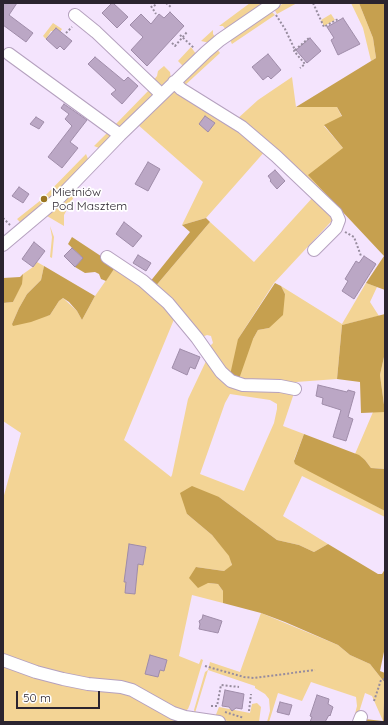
<!DOCTYPE html>
<meta charset="utf-8">
<style>
body{margin:0}
#map{position:relative;width:388px;height:725px;overflow:hidden;background:#f4e4fd;font-family:Quicksand,sans-serif}
canvas{display:block}
.frame{position:absolute;inset:0;border:4px solid #2b242f;pointer-events:none}
.scale{position:absolute;left:16px;top:691px;width:84px;height:18px;box-sizing:border-box;border:2px solid #2b242f;border-top:0;padding-left:5px;font-size:12px;line-height:14px;white-space:nowrap;color:#2b242f;-webkit-text-stroke:3px #fff;paint-order:stroke}
</style>
<div id="map">
<canvas width="388" height="725"></canvas>
<div class="frame"></div>
<div class="scale">50 m</div>
</div>
<script>
const ctx = document.querySelector('canvas').getContext('2d');
ctx.lineJoin = 'round';
function fillPath(path, color) {
  ctx.fillStyle = color;
  ctx.fill(path, 'evenodd');
}
function poly(rows) {
  const path = new Path2D();
  for (const r of rows) {
    path.moveTo(r[0], r[1]);
    for (let i = 2; i < r.length; i += 2) path.lineTo(r[i], r[i + 1]);
  }
  return path;
}
function strokePath(path, color, width, dash) {
  ctx.strokeStyle = color;
  ctx.lineWidth = width;
  ctx.lineCap = dash ? 'butt' : 'round';
  ctx.setLineDash(dash || []);
  ctx.stroke(path);
}
function label(font, color, halo, rows, align = 'center') {
  ctx.font = font + ' Quicksand,sans-serif';
  ctx.lineWidth = 3.5;
  ctx.setLineDash([]);
  ctx.textBaseline = 'middle';
  ctx.strokeStyle = halo;
  ctx.fillStyle = color;
  for (const [text, x, y, turn = 0] of rows) {
    ctx.save();
    ctx.translate(x, y);
    ctx.rotate((+turn || 0) * Math.PI / 180);
    ctx.textAlign = isNaN(turn) ? turn : align;
    if (halo) ctx.strokeText(text, 0, 0);
    ctx.fillText(text, 0, 0);
    ctx.restore();
  }
}
fillPath(poly([
 [250,3,262,4,226,30,223,26,219,26],
 [284,3,297,3,277,14,274,9],
 [351,3,359,3,373,38,376,58,371,61,363,28],
 [271,11,275,15,232,44,230,40],
 [331,14,335,20,324,26,321,20],
 [53,23,62,29,60,32,56,28,53,31,51,31,46,39,43,36],
 [213,30,213,34,216,38,210,43,201,41],
 [191,47,196,54,183,66,178,61],
 [217,49,220,53,183,87,236,120,258,100,292,77,296,107,337,107,342,117,324,126,343,148,341,211,274,283,238,339,253,339,258,330,269,328,285,294,281,286,342,324,366,283,377,287,370,302,379,316,342,325,337,379,296,382,294,393,283,426,304,434,294,460,385,511,385,517,302,476,283,516,328,544,314,552,299,545,277,540,219,497,187,514,212,535,230,556,232,566,224,571,196,567,208,583,218,584,223,591,223,603,192,595,179,656,199,664,201,659,203,660,190,704,188,709,184,712,89,681,3,657,3,499,21,433,3,421,3,303,13,302,21,284,23,274,33,267,37,262,44,266,41,280,27,294,19,308,12,324,50,315,59,301,63,298,77,311,82,320,95,296,116,266,143,283,175,317,124,440,171,477,172,475,188,399,207,359,210,346,213,343,211,336,207,335,202,337,154,288,210,222,254,262,314,196,266,150,206,218,182,225,203,182,137,124,172,91,183,84,185,78],
 [230,394,270,400,277,404,277,409,274,423,244,491,200,474,225,403],
 [164,66,170,72,171,79,164,85,159,86,152,82,157,76,158,71],
 [150,89,154,95,118,130,113,127],
 [108,132,114,135,99,148,94,146],
 [86,154,88,159,87,162,47,202,23,223,20,222,17,219,41,200],
 [78,186,77,191,64,215,64,226,47,216],
 [50,226,54,237,52,258,50,257,52,237],
 [384,357,385,357,385,469,371,468,365,460,355,454,373,412,385,412,380,375],
 [261,613,338,645,350,655,370,664,385,683,383,721,372,696,365,693,356,722,353,722,357,706,356,697,311,682,302,701,278,693,269,722,267,722,270,711,269,699,265,694,255,688,255,686,208,670,195,713,215,717,219,707,250,713,252,704,257,703,261,707,259,722,234,722,197,716,195,713,194,710,205,672,208,670,210,662,240,672],
 [3,662,125,691,199,722,3,722]
]), '#f3d495');
fillPath(poly([
 [359,3,385,3,385,290,366,283,384,256,308,175,343,148,324,125,342,116,337,107,296,107,376,58,373,38],
 [206,218,210,222,154,288,149,283,190,232,182,225],
 [72,237,116,266,106,281,101,279,99,274,95,272,85,273,75,267,83,258,68,244],
 [44,266,95,296,82,320,77,311,69,302,63,298,59,301,50,315,31,322,13,326,12,324,19,308,27,294,41,280],
 [23,274,22,284,13,302,3,303,3,278,20,277],
 [275,283,281,286,285,294,283,315,269,328,258,330,253,339,239,379,230,375,238,339],
 [385,314,385,357,384,357,380,375,385,412,361,413,360,382,337,379,342,325],
 [304,434,359,455,365,460,371,468,385,469,385,511,295,464,294,461],
 [192,486,219,497,277,540,299,545,314,552,328,544,378,574,382,574,385,569,385,647,380,671,385,673,385,722,363,722,364,719,383,721,385,683,370,664,350,655,338,645,285,622,261,613,223,603,223,591,218,584,208,583,198,588,189,578,196,567,224,571,232,565,229,556,212,535,187,514,180,493]
]), '#c6a04f');
const building = poly([
 [3,3,17,3,9,15,33,33,26,42,3,25,3,3],
 [112,3,113,3,128,17,117,28,102,13,112,3],
 [170,12,184,26,147,66,131,50,143,37,130,25,141,14,151,24,159,14,164,18,170,12],
 [343,18,360,44,338,55,331,40,334,38,327,27,343,18],
 [56,28,72,41,64,50,60,46,57,49,46,39,56,28],
 [310,38,321,51,307,63,296,50,310,38],
 [268,54,281,70,271,79,268,76,263,80,252,67,268,54],
 [95,57,124,81,128,77,138,86,122,104,111,94,116,90,88,64,95,57],
 [64,104,87,120,70,142,78,148,62,168,48,157,72,126,65,119,69,114,61,108,64,104],
 [205,116,215,123,208,132,199,124,205,116],
 [36,117,44,122,39,129,30,124,36,117],
 [148,162,160,169,148,191,135,184,148,162],
 [275,170,285,181,277,189,270,181,271,180,268,176,275,170],
 [19,187,29,194,23,203,12,196,19,187],
 [124,222,142,236,133,247,116,234,124,222],
 [34,242,45,251,33,267,22,259,34,242],
 [72,248,83,258,75,267,64,256,72,248],
 [138,255,151,263,146,271,133,263,138,255],
 [364,256,376,264,354,299,342,291,348,281,345,279,356,261,359,263,364,256],
 [180,349,200,357,195,369,190,367,187,375,172,368,180,349],
 [318,385,347,392,348,390,355,392,348,417,353,419,346,441,333,437,341,410,322,404,323,398,316,396,318,385],
 [129,544,146,547,143,565,138,564,135,594,125,593,126,582,124,582,129,544],
 [203,615,222,621,218,633,199,629,200,624,199,621,202,619,203,615],
 [150,655,167,660,164,671,160,670,158,677,145,674,150,655],
 [225,690,244,694,242,709,236,708,232,711,229,707,222,706,225,690],
 [317,695,329,699,328,704,333,707,330,716,329,715,325,722,310,722,312,717,310,716,317,695],
 [280,702,292,705,289,715,277,712,280,702]
]);
fillPath(building, '#bba7c5');
strokePath(building, '#9f8ca9', 1);
const minor = poly([
 [75,15,96,32,161,94],
 [9,54,120,135],
 [174,82,181,89,242,127,276,156,336,213,339,220,336,228,314,250],
 [3,245,60,197,120,135,206,52,220,40,274,3],
 [107,257,143,281,168,303,197,338,221,372,231,381,243,385,280,386,295,389],
 [3,660,36,672,63,679,88,684,121,687,132,690,173,713,185,717,219,722],
 [359,722,361,717]
]);
strokePath(minor, '#b5a1bf', 14);
strokePath(poly([
 [166,3,172,8],
 [313,3,324,27,338,19],
 [151,6,156,14],
 [154,6,157,3],
 [276,15,285,29,295,50,309,38],
 [66,33,72,27],
 [180,35,194,48],
 [172,43,175,46,187,32],
 [295,50,294,51,305,64,300,68],
 [3,218,10,225],
 [345,232,354,237,361,256],
 [205,666,244,677,254,678,315,670],
 [374,701,381,680,385,679],
 [211,706,217,706,221,685,239,687],
 [249,711,251,694],
 [225,712,244,718]
]), '#978c9e', 2, [2, 2]);
strokePath(minor, '#fff', 12);
for (const [x, y, r, color] of [
 [44,199,4,"#9a7621"]
]) {
  const dot = new Path2D();
  dot.arc(x, y, r, 0, 2 * Math.PI);
  ctx.fillStyle = color;
  ctx.fill(dot);
  strokePath(dot, '#fff', 1.5);
}
label('12px', '#2b242f', '#fff', [
 ["Mietniów",52,192],
 ["Pod Masztem",52,206]
], 'left');
</script>
